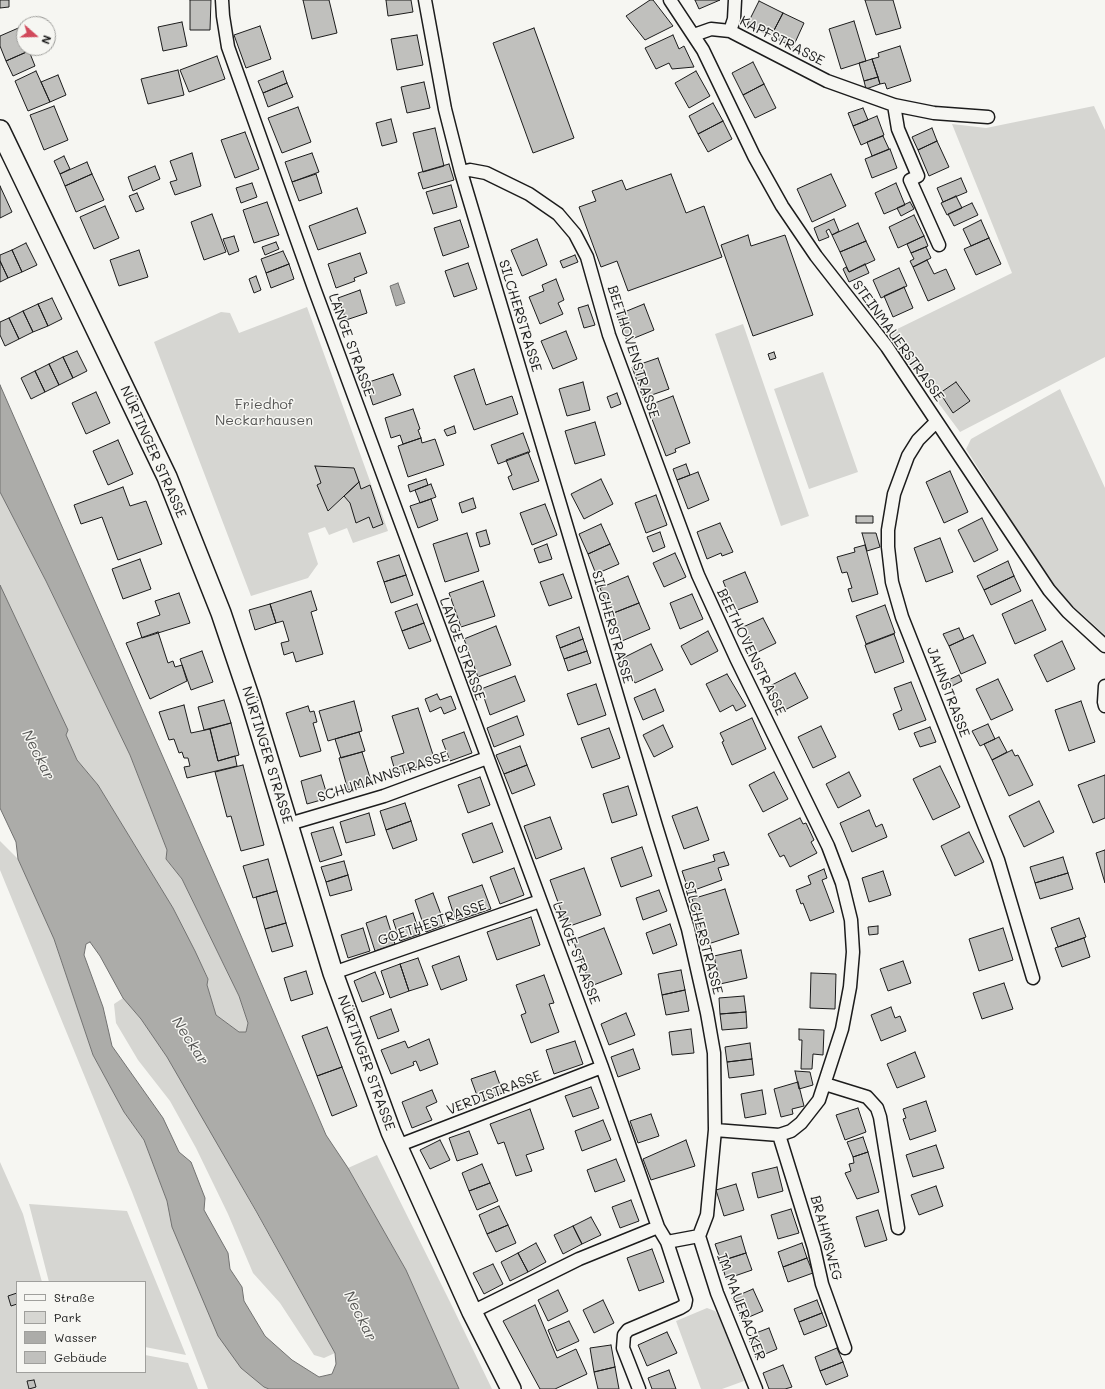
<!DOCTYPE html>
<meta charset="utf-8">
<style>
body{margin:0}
#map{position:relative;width:1105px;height:1389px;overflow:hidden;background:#f6f6f2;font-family:Mali,sans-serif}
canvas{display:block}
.legend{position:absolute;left:16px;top:1281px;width:130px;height:92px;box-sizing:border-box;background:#f6f6f2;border:1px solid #9f9f9c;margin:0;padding:5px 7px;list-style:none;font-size:12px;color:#1c1c1c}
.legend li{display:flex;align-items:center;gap:8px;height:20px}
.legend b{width:20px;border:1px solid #9f9f9c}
.north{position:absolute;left:16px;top:16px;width:40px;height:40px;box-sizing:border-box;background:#f6f6f2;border:1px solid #9f9f9c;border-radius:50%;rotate:110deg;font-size:11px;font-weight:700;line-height:16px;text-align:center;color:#1c1c1c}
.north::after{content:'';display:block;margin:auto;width:14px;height:18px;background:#d1495b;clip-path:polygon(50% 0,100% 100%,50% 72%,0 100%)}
</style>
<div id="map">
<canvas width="1105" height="1389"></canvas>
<ul class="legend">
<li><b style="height:5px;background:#f6f6f2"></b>Straße</li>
<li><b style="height:11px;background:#d6d6d2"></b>Park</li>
<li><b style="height:11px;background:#acaca9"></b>Wasser</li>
<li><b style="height:11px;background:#c0c0bd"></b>Gebäude</li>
</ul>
<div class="north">N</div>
</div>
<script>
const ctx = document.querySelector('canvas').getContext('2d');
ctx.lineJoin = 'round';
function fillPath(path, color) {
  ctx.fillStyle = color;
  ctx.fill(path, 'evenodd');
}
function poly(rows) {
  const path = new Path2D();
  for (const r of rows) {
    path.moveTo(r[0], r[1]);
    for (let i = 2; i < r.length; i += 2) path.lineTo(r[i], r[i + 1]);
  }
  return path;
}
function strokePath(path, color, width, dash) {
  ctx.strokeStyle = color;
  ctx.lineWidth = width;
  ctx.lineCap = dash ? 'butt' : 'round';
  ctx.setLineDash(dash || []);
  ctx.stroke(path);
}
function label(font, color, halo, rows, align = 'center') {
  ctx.font = font + ' Mali,sans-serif';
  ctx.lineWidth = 3;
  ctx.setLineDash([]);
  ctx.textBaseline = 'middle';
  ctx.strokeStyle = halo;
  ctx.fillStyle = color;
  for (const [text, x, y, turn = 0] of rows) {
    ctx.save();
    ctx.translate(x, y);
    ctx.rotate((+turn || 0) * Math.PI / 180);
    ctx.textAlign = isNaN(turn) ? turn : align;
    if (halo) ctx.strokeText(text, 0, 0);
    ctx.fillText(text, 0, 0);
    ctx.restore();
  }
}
fillPath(poly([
 [1094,106,1105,130,1105,357,960,432,887,334,1012,273,952,124,986,128],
 [307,307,388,531,353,543,347,528,329,535,325,527,308,533,318,564,308,578,251,596,154,342,221,312,230,313,239,333],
 [743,324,809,516,781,526,715,334],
 [823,372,858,472,809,489,774,389],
 [1060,389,1105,488,1105,635,1062,596,1035,558,966,449,971,439],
 [0,492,46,581,130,755,167,850,166,859,182,879,239,996,248,1023,246,1032,239,1032,216,1015,207,985,208,978,173,908,98,785,77,760,66,735,68,730,0,585],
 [0,841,18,859,54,939,93,1055,124,1112,144,1140,167,1201,173,1227,264,1387,269,1389,208,1389,132,1192,0,870],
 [123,998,141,1019,167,1057,196,1105,335,1353,324,1358,314,1355,280,1303,253,1273,228,1214,196,1148,170,1101,138,1060,116,1023,114,1004],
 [377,1155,453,1308,492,1389,459,1389,406,1270,348,1168],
 [0,1162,23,1214,42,1282,17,1282,17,1372,145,1372,145,1355,188,1363,198,1389,0,1389],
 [29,1204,127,1211,186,1355,145,1347,145,1282,49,1282],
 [707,1308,715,1311,719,1317,744,1381,722,1389,701,1389,676,1321]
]), '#d6d6d2');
const water = poly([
 [398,283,405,303,396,306,390,286,398,283],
 [0,385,230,910,326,1135,348,1168,406,1270,459,1389,269,1389,264,1387,241,1368,218,1336,172,1227,167,1201,144,1140,124,1112,93,1055,54,939,18,859,16,842,0,808,0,585,68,730,66,735,77,760,98,785,173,908,195,951,208,979,207,985,216,1015,239,1032,246,1032,248,1023,239,996,182,879,166,859,167,850,130,755,46,581,0,492,0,385],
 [90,942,100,956,123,998,141,1019,167,1057,256,1211,335,1353,336,1364,332,1374,319,1377,292,1360,265,1336,244,1301,242,1287,230,1269,228,1253,204,1210,205,1198,191,1162,179,1152,163,1118,112,1046,103,1007,84,955,86,944,90,942]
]);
fillPath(water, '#acaca9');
strokePath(water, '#727271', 1);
const building = poly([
 [0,0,9,0,9,7,0,8,0,0],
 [190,0,211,0,210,30,190,30,190,0],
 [303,0,329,0,337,33,312,39,303,0],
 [386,0,411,0,413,12,388,16,386,0],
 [650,0,653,0,673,26,645,40,626,16,650,0],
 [695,0,720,0,699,9,695,0],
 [865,0,893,0,901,28,876,35,865,0],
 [759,1,783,13,771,36,747,25,759,1],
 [783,13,804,23,793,47,771,36,783,13],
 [854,21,866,61,841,69,829,29,854,21],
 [182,22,187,46,163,51,158,27,182,22],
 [23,26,24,48,33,49,6,61,0,46,0,36,23,26],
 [260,26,271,59,246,68,234,35,260,26],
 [534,28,574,138,533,153,493,43,534,28],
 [417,35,423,65,397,70,391,39,417,35],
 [673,35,679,49,684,46,694,67,672,69,669,63,656,69,645,48,673,35],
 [900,46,911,81,887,89,885,83,880,84,872,59,879,57,878,53,900,46],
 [29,51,35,66,13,76,6,61,29,51],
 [217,56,225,79,189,92,180,70,217,56],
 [872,59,878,77,864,81,859,63,872,59],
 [753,62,764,84,743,95,732,73,753,62],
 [178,70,184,95,148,104,141,79,178,70],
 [36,71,50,102,28,111,15,81,36,71],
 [283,71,287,83,263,93,258,81,283,71],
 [696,71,710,96,689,108,675,83,696,71],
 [58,75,66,95,50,102,41,82,58,75],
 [878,77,880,84,866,89,864,81,878,77],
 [424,82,430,108,407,113,401,87,424,82],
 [287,83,293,97,268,107,263,93,287,83],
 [764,84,776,108,755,118,743,95,764,84],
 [713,103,723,121,698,134,689,116,713,103],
 [54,106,68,140,44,150,30,115,54,106],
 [298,107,311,142,282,153,268,118,298,107],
 [863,108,868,120,853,126,848,113,863,108],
 [877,116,884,135,861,145,853,126,877,116],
 [391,119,397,142,382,146,376,123,391,119],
 [723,121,732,139,708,152,698,134,723,121],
 [435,128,444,166,423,172,413,133,435,128],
 [932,128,937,141,918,150,912,137,932,128],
 [245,132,259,169,235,178,221,140,245,132],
 [883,136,889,149,872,156,867,142,883,136],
 [937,141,949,167,929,176,918,150,937,141],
 [890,149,897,168,872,178,865,159,890,149],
 [192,153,201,186,175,195,170,182,177,180,170,161,192,153],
 [312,153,319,172,292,182,285,162,312,153],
 [64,156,70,169,60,174,54,161,64,156],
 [87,162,92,174,65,186,60,174,87,162],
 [449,164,454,180,423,189,418,173,449,164],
 [155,166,160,179,133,191,128,177,155,166],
 [92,174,104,200,76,212,65,186,92,174],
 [316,174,322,193,299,201,292,182,316,174],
 [671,174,686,213,704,206,722,257,628,291,617,261,601,267,579,207,596,201,592,191,622,180,626,190,671,174],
 [831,174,846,206,812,222,797,189,831,174],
 [961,178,967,192,943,202,937,188,961,178],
 [252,183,257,197,241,203,236,188,252,183],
 [896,183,905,205,884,214,875,193,896,183],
 [451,185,457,207,433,214,426,192,451,185],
 [0,186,12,212,0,218,0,186],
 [137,193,144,209,136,212,129,196,137,193],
 [956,196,962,208,947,215,941,203,956,196],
 [267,202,279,235,254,243,243,210,267,202],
 [910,202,914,209,901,216,897,208,910,202],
 [972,203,978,215,954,226,948,214,972,203],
 [105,206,119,238,94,249,80,217,105,206],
 [357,208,366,233,318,250,309,226,357,208],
 [212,214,226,252,204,260,191,222,212,214],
 [914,215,924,236,898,248,889,227,914,215],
 [834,219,839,231,832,235,829,229,826,231,829,237,819,241,814,228,834,219],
 [460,220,469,247,443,256,434,228,460,220],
 [981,220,989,238,971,246,963,229,981,220],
 [858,223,866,241,840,252,832,235,858,223],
 [748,235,751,246,785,235,813,315,753,336,721,245,748,235],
 [234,236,239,251,229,255,223,239,234,236],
 [924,236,928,246,911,253,907,244,924,236],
 [989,238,1001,264,976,275,964,249,989,238],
 [537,239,547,265,522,276,511,250,537,239],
 [866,241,875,260,849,272,840,252,866,241],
 [276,242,279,249,265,255,262,247,276,242],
 [26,243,37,265,22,272,12,250,26,243],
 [926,247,931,258,913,267,910,261,914,259,911,253,926,247],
 [12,250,22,272,8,278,0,261,0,255,12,250],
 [139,250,148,277,119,286,110,260,139,250],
 [283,251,289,264,266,273,261,259,283,251],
 [360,253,367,273,354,278,355,281,336,288,328,264,360,253],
 [575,255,578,262,563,268,560,261,575,255],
 [927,260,934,274,946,269,955,289,928,301,913,267,927,260],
 [0,261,8,278,0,282,0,261],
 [468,263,477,289,454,297,445,271,468,263],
 [289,264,294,279,271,288,266,273,289,264],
 [865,264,869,273,849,282,843,269,846,267,849,272,865,264],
 [899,268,907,286,881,298,873,280,899,268],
 [256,276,261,290,254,293,249,279,256,276],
 [556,279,564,300,558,303,563,314,540,324,529,297,544,291,542,285,556,279],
 [904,287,913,308,893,317,884,296,904,287],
 [360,290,367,313,346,320,338,298,360,290],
 [52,298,62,319,48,326,38,304,52,298],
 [38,304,48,326,33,332,23,311,38,304],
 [644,304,654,330,627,341,617,315,644,304],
 [588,305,595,325,584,328,578,308,588,305],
 [23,311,33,332,19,339,9,318,23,311],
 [9,318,19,339,5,346,0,335,0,322,9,318],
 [566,331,577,359,553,369,541,341,566,331],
 [77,351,87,371,73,378,63,357,77,351],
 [774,352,776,358,770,360,768,354,774,352],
 [63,357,73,378,59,385,49,364,63,357],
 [658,358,669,389,643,398,632,367,658,358],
 [49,364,59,385,45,392,35,371,49,364],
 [474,369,486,405,512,396,518,414,474,430,454,376,474,369],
 [35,371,45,392,31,399,21,378,35,371],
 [393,374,401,395,373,405,366,383,393,374],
 [583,382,590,410,567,416,559,389,583,382],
 [956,382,970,401,953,413,940,393,956,382],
 [96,392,110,423,86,434,72,403,96,392],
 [617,393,621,404,611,408,607,397,617,393],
 [673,396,690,443,675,449,676,452,666,456,647,406,673,396],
 [413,409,420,429,418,430,421,438,403,444,400,435,391,438,385,418,413,409],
 [595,422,605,455,575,464,565,431,595,422],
 [454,426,456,433,447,436,444,430,454,426],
 [523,433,530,452,498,464,491,445,523,433],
 [421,438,422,443,435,439,444,465,408,477,398,446,421,438],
 [118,440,133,474,108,485,93,451,118,440],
 [528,452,539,481,513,490,508,477,512,475,506,460,528,452],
 [686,464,690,475,677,480,673,469,686,464],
 [315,466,354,468,359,482,328,511,317,485,321,483,315,466],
 [950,471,968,512,944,523,926,482,950,471],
 [698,472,709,500,688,509,677,480,698,472],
 [426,479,428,485,410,492,408,485,426,479],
 [601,479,613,504,584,519,571,494,601,479],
 [359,482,361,489,370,485,383,524,373,528,369,517,356,523,350,503,344,496,359,482],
 [431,484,436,497,420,503,415,490,431,484],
 [123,487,130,506,146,501,162,544,118,560,102,517,81,524,74,505,123,487],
 [656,495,667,525,646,533,635,503,656,495],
 [473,498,476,508,462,513,459,503,473,498],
 [431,499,438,520,418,528,410,506,431,499],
 [545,504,557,535,532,545,520,513,545,504],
 [856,516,873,516,873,523,856,523,856,516],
 [982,518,998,550,974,562,958,530,982,518],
 [720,523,733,552,722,556,721,553,707,559,697,532,720,523],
 [601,524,610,544,588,554,579,534,601,524],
 [486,530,490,544,480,547,476,533,486,530],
 [660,532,665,547,653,552,647,537,660,532],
 [467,533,479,571,445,582,433,544,467,533],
 [862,533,876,533,880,547,867,551,862,533],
 [940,538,953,572,926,582,914,548,940,538],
 [547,544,552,559,539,563,534,549,547,544],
 [610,544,619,564,596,574,588,554,610,544],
 [865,545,878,594,852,602,848,589,852,588,847,572,842,573,837,557,855,552,854,548,865,545],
 [675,553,686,577,664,587,653,563,675,553],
 [399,555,406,575,384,582,377,562,399,555],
 [140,559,151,589,123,599,112,569,140,559],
 [1008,561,1014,576,984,590,977,576,1008,561],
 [745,572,758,602,735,611,723,581,745,572],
 [563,574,572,598,549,606,540,582,563,574],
 [406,575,413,595,391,603,384,582,406,575],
 [628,576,639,603,611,614,600,588,628,576],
 [1014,576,1021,591,991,605,984,590,1014,576],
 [483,581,495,616,461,627,449,593,483,581],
 [311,591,317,610,311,612,323,654,296,662,293,652,284,655,281,643,289,641,283,621,276,623,270,604,311,591],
 [179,593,190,623,142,638,137,623,160,615,155,601,179,593],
 [692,594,703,619,680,629,670,603,692,594],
 [1032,600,1046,630,1015,644,1002,614,1032,600],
 [639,603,650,629,622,641,611,614,639,603],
 [270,604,276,623,255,630,249,610,270,604],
 [417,604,424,623,402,631,395,612,417,604],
 [885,605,895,633,866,644,856,616,885,605],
 [763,618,776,643,756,653,743,627,763,618],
 [424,623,431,641,409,649,402,631,424,623],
 [496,626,511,665,478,677,464,639,496,626],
 [579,627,583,639,560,648,556,636,579,627],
 [959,628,964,639,949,646,943,634,959,628],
 [708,631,718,651,691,665,681,646,708,631],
 [158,632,168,663,173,661,175,667,182,665,187,681,150,699,126,643,158,632],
 [894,634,904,662,875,673,865,645,894,634],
 [973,635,986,663,961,674,949,646,973,635],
 [583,639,587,651,564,659,560,648,583,639],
 [1062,641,1075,669,1047,682,1034,655,1062,641],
 [651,644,663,670,635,683,623,658,651,644],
 [202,651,213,682,191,690,180,659,202,651],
 [587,651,591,663,568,671,564,659,587,651],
 [795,673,808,698,783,711,770,686,795,673],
 [727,674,746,706,736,711,733,705,720,712,706,684,727,674],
 [959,675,962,681,948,688,946,681,959,675],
 [515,676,525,701,490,715,481,689,515,676],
 [998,679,1013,710,991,720,976,689,998,679],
 [911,682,926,720,899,730,893,714,902,710,894,688,911,682],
 [596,684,606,715,578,725,567,694,596,684],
 [655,689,664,711,643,720,634,698,655,689],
 [437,694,440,700,451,696,456,709,444,714,441,707,430,712,425,699,437,694],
 [224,700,231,723,204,730,198,707,224,700],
 [354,701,362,731,328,741,319,711,354,701],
 [1081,701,1095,742,1069,751,1055,710,1081,701],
 [184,705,191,733,210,729,218,761,235,756,237,766,187,778,184,767,190,766,188,758,184,758,182,752,179,753,174,739,169,740,159,712,184,705],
 [308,706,310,712,314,711,317,722,313,723,321,751,300,757,286,713,308,706],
 [418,708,435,761,396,774,391,757,404,753,392,716,418,708],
 [517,716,524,735,494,747,487,728,517,716],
 [752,718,766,749,732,765,722,742,724,741,720,733,752,718],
 [231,723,239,755,218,761,210,729,231,723],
 [988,724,995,739,980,746,972,731,988,724],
 [663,725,673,747,654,757,643,735,663,725],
 [821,726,836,757,813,768,798,737,821,726],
 [930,727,936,742,920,747,914,733,930,727],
 [609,728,620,758,592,768,581,738,609,728],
 [359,732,365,751,341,758,335,739,359,732],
 [464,732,472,753,450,761,442,740,464,732],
 [999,737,1007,752,992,760,984,744,999,737],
 [520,746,527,765,504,774,496,755,520,746],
 [1012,750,1015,756,1018,755,1033,785,1009,796,992,760,1012,750],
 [362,752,372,784,348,790,339,758,362,752],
 [243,765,264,845,241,851,231,816,227,817,215,772,243,765],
 [527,765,535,785,512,794,504,774,527,765],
 [940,766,960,807,933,820,913,779,940,766],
 [774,772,788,799,763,812,749,785,774,772],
 [849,772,861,796,838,808,826,784,849,772],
 [321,775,328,798,307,804,301,781,321,775],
 [1105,775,1105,818,1093,823,1078,785,1105,775],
 [480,777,490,805,468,813,458,785,480,777],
 [628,786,637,815,612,823,603,794,628,786],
 [1039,801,1054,832,1024,847,1009,816,1039,801],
 [405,803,411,821,386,830,380,811,405,803],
 [697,807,709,840,684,849,672,816,697,807],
 [869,810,876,827,882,824,887,837,852,852,840,823,869,810],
 [369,813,375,835,346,843,340,822,369,813],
 [550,817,562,849,536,859,524,826,550,817],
 [800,818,803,824,806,823,814,840,811,842,817,853,790,867,784,855,780,857,768,834,800,818],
 [411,821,417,840,393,849,386,830,411,821],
 [492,823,503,852,473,863,462,834,492,823],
 [333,827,342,855,320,862,311,833,333,827],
 [969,832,984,862,955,876,941,846,969,832],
 [642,847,652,876,621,887,611,858,642,847],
 [1105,850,1105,883,1096,853,1105,850],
 [724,852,729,865,718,868,722,880,689,892,682,871,715,861,713,855,724,852],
 [1063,857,1068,873,1035,883,1030,867,1063,857],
 [268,859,277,891,253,898,243,866,268,859],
 [344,861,348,875,326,882,321,867,344,861],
 [514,868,524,895,500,904,490,877,514,868],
 [584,868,601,915,567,927,550,880,584,868],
 [824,869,827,878,822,880,834,912,810,921,803,903,801,904,796,890,811,884,808,876,824,869],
 [883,871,891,895,869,902,862,878,883,871],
 [1068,873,1073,889,1040,899,1035,883,1068,873],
 [348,875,352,890,330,896,326,882,348,875],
 [482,885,491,909,456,921,448,897,482,885],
 [725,889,739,934,705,945,696,919,699,918,692,899,725,889],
 [659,890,667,911,643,920,636,898,659,890],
 [277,891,286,923,265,929,256,897,277,891],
 [433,893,445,925,426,932,415,900,433,893],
 [413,913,420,934,400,941,393,920,413,913],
 [386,916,395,944,375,951,366,923,386,916],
 [531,917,540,945,497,960,487,932,531,917],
 [1079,918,1086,937,1058,947,1051,928,1079,918],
 [286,923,293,946,272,952,265,929,286,923],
 [670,924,677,945,653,954,646,933,670,924],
 [878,926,878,934,869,935,868,927,878,926],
 [363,928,370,951,348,958,341,935,363,928],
 [604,928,622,974,591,986,573,940,604,928],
 [1003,928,1013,960,979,971,969,939,1003,928],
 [1084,938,1090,957,1062,967,1055,948,1084,938],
 [741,950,747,978,720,984,714,956,741,950],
 [459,956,467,980,441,990,432,966,459,956],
 [418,958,428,985,409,991,400,964,418,958],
 [903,961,911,983,888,991,880,969,903,961],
 [400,964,409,991,390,998,381,971,400,964],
 [681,970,685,990,662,995,658,974,681,970],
 [306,971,313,994,291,1001,284,978,306,971],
 [375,972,384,994,362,1002,354,981,375,972],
 [811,973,836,974,835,1009,810,1008,811,973],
 [544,975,554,1003,549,1004,559,1032,531,1043,521,1015,526,1013,516,985,544,975],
 [1004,983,1013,1009,982,1019,973,993,1004,983],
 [685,990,689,1011,666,1015,662,995,685,990],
 [744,996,746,1012,720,1014,719,998,744,996],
 [891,1007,895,1018,900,1016,906,1031,881,1041,871,1015,891,1007],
 [391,1009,399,1031,378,1039,370,1017,391,1009],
 [746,1012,747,1028,722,1030,720,1014,746,1012],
 [626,1013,635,1035,609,1045,601,1024,626,1013],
 [327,1027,342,1067,317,1076,302,1036,327,1027],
 [691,1029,694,1053,672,1055,669,1032,691,1029],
 [799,1029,824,1030,823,1055,813,1054,812,1069,801,1069,802,1040,799,1040,799,1029],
 [429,1039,438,1064,420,1071,416,1061,413,1062,414,1065,391,1074,381,1050,405,1041,408,1048,429,1039],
 [575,1041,583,1064,554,1074,546,1050,575,1041],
 [750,1043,752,1059,727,1062,725,1047,750,1043],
 [633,1049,640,1069,618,1077,611,1057,633,1049],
 [915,1052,925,1077,897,1088,887,1064,915,1052],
 [752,1059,754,1075,729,1078,727,1062,752,1059],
 [342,1067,357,1106,332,1116,317,1076,342,1067],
 [495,1071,503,1093,479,1101,471,1079,495,1071],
 [795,1071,810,1072,813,1085,799,1089,795,1071],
 [798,1082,804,1106,792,1109,793,1114,781,1117,774,1089,798,1082],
 [591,1087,599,1108,573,1117,565,1096,591,1087],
 [432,1090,437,1102,426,1107,432,1120,412,1128,402,1102,432,1090],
 [762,1090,766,1114,745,1118,741,1094,762,1090],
 [926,1101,936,1131,910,1140,903,1119,906,1118,903,1109,926,1101],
 [858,1108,866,1132,845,1140,836,1115,858,1108],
 [530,1109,544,1149,526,1155,532,1171,516,1176,504,1142,498,1144,490,1124,530,1109],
 [651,1114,659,1136,638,1143,630,1121,651,1114],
 [603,1120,611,1140,582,1151,575,1131,603,1120],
 [469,1131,478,1154,457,1161,449,1138,469,1131],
 [863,1137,868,1152,853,1157,847,1142,863,1137],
 [440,1140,450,1160,430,1169,420,1150,440,1140],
 [686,1140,695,1166,651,1180,643,1159,686,1140],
 [936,1145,944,1168,913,1177,906,1155,936,1145],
 [868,1152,879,1192,857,1199,845,1173,851,1171,849,1164,854,1163,853,1157,868,1152],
 [616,1159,625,1181,595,1192,587,1170,616,1159],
 [482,1164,490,1183,469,1191,462,1173,482,1164],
 [777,1167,783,1191,758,1198,752,1173,777,1167],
 [490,1183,498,1201,477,1210,469,1191,490,1183],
 [736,1184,744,1210,724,1216,716,1190,736,1184],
 [936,1186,943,1206,919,1215,911,1195,936,1186],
 [631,1200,639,1221,620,1228,612,1207,631,1200],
 [499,1206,508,1225,487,1234,479,1215,499,1206],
 [791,1209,799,1233,778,1239,771,1215,791,1209],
 [878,1210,887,1240,865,1247,856,1217,878,1210],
 [591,1217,601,1235,582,1244,573,1226,591,1217],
 [508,1225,516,1243,496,1252,487,1234,508,1225],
 [573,1226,582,1244,563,1254,554,1235,573,1226],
 [741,1236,746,1253,721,1261,715,1244,741,1236],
 [536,1243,546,1262,528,1272,518,1253,536,1243],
 [802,1243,807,1258,783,1267,778,1252,802,1243],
 [652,1249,664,1282,639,1291,627,1258,652,1249],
 [518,1253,528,1272,510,1281,501,1262,518,1253],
 [746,1253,752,1270,726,1279,721,1261,746,1253],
 [807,1258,813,1273,788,1282,783,1267,807,1258],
 [493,1264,503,1284,484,1294,473,1273,493,1264],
 [753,1289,763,1311,742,1320,732,1298,753,1289],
 [558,1290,568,1311,548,1321,538,1300,558,1290],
 [17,1293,17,1304,11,1306,8,1296,17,1293],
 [603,1300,614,1323,594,1333,583,1310,603,1300],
 [817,1300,822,1313,799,1322,794,1309,817,1300],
 [535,1305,557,1358,576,1349,587,1374,555,1389,540,1389,503,1321,535,1305],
 [822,1313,827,1326,804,1335,799,1322,822,1313],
 [569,1321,579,1341,557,1351,548,1330,569,1321],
 [769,1328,777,1349,756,1358,748,1336,769,1328],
 [667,1332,677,1353,647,1366,638,1345,667,1332],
 [611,1345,615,1367,594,1372,590,1348,611,1345],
 [837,1348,843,1362,820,1371,815,1357,837,1348],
 [843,1362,848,1376,826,1385,820,1371,843,1362],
 [783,1365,792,1387,785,1389,769,1389,763,1373,783,1365],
 [615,1367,619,1389,598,1389,594,1372,615,1367],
 [669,1370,676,1389,652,1389,648,1378,669,1370],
 [34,1380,36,1387,29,1389,27,1381,34,1380]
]);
fillPath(building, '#c0c0bd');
strokePath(building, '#1c1c1c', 1);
const minor = poly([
 [222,0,223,16,228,47,314,288,602,1067,658,1227,667,1242,686,1300,685,1305,680,1308,628,1330,624,1335,623,1348,639,1389],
 [425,0,445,109,461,172,656,826,688,929,707,1013,714,1053,715,1130,707,1215,699,1236,667,1242],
 [670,0,703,50,754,156,782,206,816,256,887,347,1049,590,1068,612,1105,646],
 [730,31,734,19,735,0],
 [694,35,711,29,730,31,827,81,894,105,934,113,988,117],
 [894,105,898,129,918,176,910,180,939,245],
 [461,172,470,170,486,173,529,194,558,214,575,234,587,257,609,335,698,575,736,658,828,846,842,883,851,920,853,952,850,987,842,1029,819,1100,801,1123,791,1131,779,1135,715,1130],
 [936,422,918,440,908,456,894,494,888,530,888,547,892,582,902,617,998,860,1033,978],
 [1105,686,1104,702,1105,706],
 [289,824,384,796,487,758],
 [333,973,540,901],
 [825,1084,867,1097,877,1108,880,1117,898,1228],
 [779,1135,814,1248,822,1284,845,1348],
 [397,1146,602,1067],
 [699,1236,717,1293,756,1389],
 [472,1312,579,1259,658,1227]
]);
const primary = poly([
 [0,130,167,477,221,613,251,702,333,973,391,1132,472,1312,511,1389]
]);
strokePath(minor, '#1c1c1c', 15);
strokePath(primary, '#1c1c1c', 22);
strokePath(minor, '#f6f6f2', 12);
strokePath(primary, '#f6f6f2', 19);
label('14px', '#1c1c1c', '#f6f6f2', [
 ["KAPFSTRASSE",782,41,27],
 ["SILCHERSTRASSE",520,316,73],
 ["STEINMAUERSTRASSE",898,341,54],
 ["LANGE STRASSE",351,345,70],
 ["BEETHOVENSTRASSE",633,352,72],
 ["NÜRTINGER STRASSE",153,452,66],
 ["SILCHERSTRASSE",612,627,74],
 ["LANGE STRASSE",462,649,70],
 ["BEETHOVENSTRASSE",751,652,64],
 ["JAHNSTRASSE",948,692,69],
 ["NÜRTINGER STRASSE",267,755,73],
 ["SCHUMANNSTRASSE",383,777,-18],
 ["GOETHESTRASSE",432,923,-19],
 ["SILCHERSTRASSE",703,938,75],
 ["LANGE STRASSE",576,953,69],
 ["NÜRTINGER STRASSE",366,1063,70],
 ["VERDISTRASSE",494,1093,-21],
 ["BRAHMSWEG",826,1238,75],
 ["IM MAUERACKER",741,1307,69]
]);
label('14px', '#545453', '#f6f6f2', [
 ["Friedhof",264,405],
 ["Neckarhausen",264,421]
]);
label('italic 15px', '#565654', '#f6f6f2', [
 ["Neckar",38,755,63],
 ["Neckar",190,1041,57],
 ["Neckar",360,1316,63]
]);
</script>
